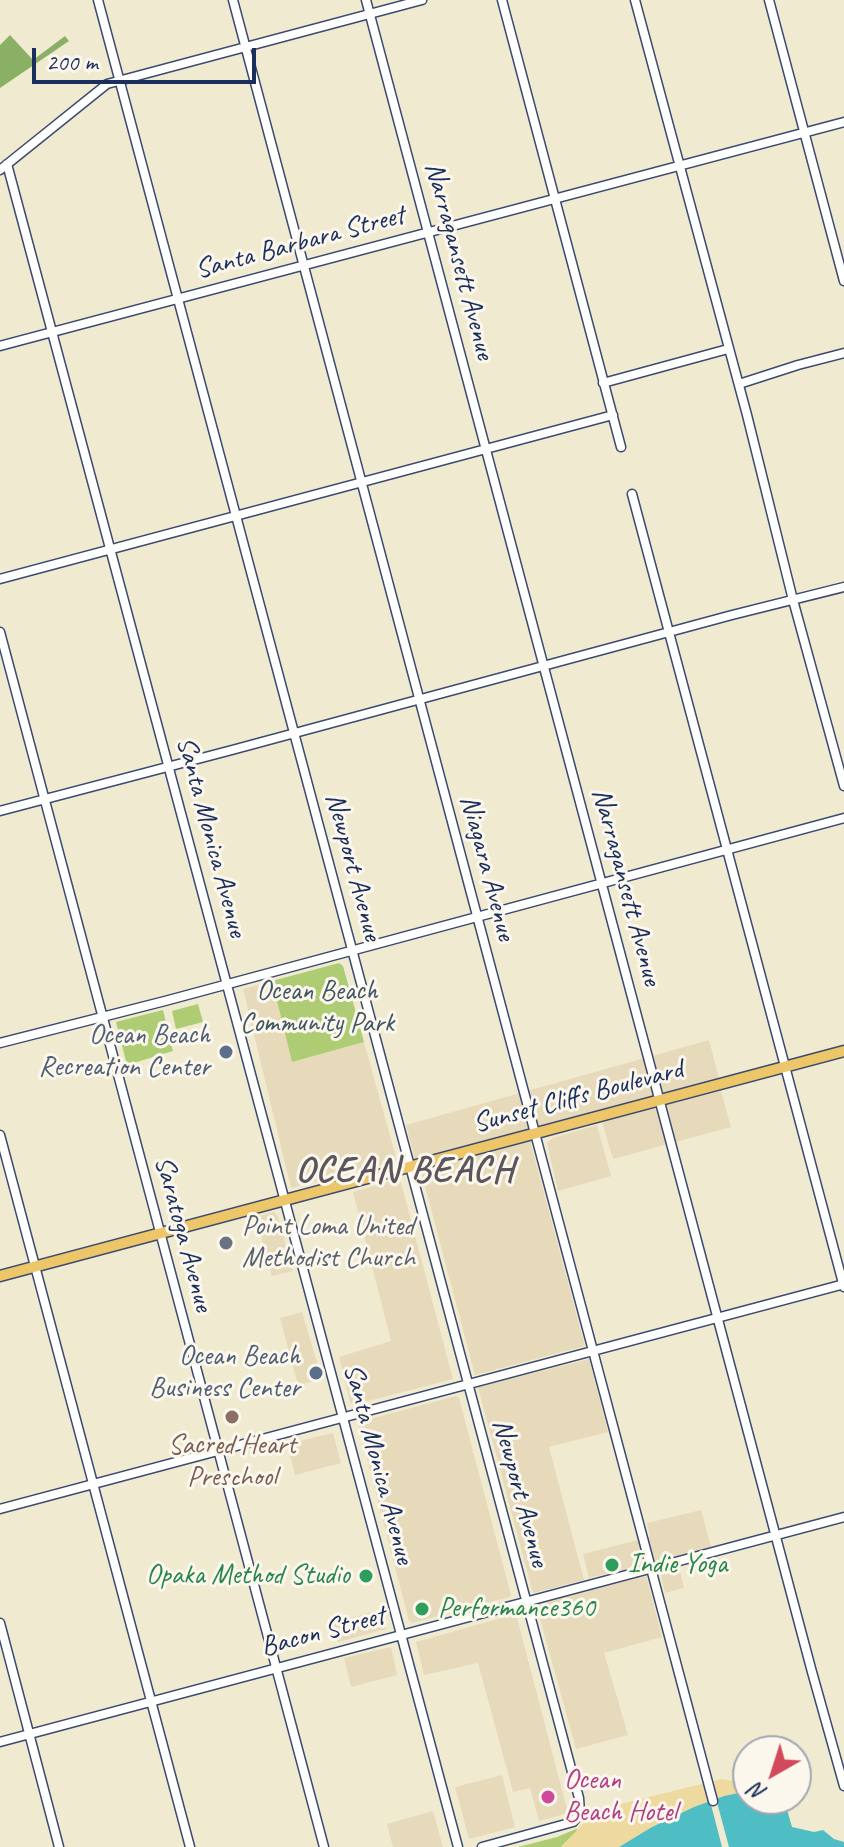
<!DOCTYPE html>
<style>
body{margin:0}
#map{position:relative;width:844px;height:1847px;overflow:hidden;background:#f0ead0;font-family:Caveat,sans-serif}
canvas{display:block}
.north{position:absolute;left:732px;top:1735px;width:80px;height:80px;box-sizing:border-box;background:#fbf7ec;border:2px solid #a1a7b3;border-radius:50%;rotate:219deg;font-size:22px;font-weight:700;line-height:32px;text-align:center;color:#1b2f5e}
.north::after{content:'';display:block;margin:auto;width:28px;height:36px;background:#d1495b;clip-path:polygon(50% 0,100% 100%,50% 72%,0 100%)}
.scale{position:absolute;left:32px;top:48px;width:224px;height:36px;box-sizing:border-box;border:4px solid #1b2f5e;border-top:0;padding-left:10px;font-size:24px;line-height:28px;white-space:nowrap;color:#1b2f5e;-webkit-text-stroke:6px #fbf7ec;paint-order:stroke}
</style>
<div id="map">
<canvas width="844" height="1847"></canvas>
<div class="north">N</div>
<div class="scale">200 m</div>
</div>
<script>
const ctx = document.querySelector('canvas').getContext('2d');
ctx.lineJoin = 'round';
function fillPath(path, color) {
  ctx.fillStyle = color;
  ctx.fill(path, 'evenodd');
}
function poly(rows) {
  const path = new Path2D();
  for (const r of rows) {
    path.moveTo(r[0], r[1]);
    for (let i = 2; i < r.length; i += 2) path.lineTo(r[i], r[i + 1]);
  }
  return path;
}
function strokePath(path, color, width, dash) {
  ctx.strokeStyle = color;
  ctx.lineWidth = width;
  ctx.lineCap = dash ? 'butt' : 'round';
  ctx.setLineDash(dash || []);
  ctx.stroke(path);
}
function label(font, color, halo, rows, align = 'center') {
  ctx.font = font + ' Caveat,sans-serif';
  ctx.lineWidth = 6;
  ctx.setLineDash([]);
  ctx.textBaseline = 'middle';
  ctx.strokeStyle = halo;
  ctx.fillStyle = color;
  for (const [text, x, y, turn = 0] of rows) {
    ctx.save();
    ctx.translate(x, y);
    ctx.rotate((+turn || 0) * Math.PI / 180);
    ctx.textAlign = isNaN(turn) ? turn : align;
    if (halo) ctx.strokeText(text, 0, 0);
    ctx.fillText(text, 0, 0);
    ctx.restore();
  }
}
fillPath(poly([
 [272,981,292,1062,364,1042,397,1161,291,1188,243,989],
 [709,1040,719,1078,415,1160,406,1125],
 [721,1091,731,1127,613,1159,602,1122],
 [597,1125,611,1176,558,1191,547,1143,553,1138],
 [530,1141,585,1346,475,1375,421,1171],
 [400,1179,453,1379,353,1405,350,1402,339,1357,391,1341,353,1192],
 [274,1212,278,1217,293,1271,272,1276,260,1232,256,1233,252,1218],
 [302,1312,322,1379,298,1385,280,1318],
 [589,1359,608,1432,549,1447,584,1580,533,1593,478,1387],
 [456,1396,459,1398,511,1595,510,1597,412,1623,409,1621,358,1424,359,1422],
 [333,1433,341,1463,295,1475,287,1444],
 [701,1510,711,1547,589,1578,583,1554,650,1537,647,1523],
 [679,1566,684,1588,665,1593,660,1571],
 [646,1575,662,1637,604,1653,628,1735,576,1749,536,1604],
 [382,1609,386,1629,338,1642,333,1623],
 [516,1614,568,1813,539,1821,530,1788,513,1792,478,1663,424,1675,416,1642],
 [391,1647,397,1675,351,1687,344,1658],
 [502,1775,515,1827,469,1839,455,1787],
 [433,1811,443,1847,393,1847,387,1824]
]), '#e7daba');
fillPath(poly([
 [339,963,343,966,364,1042,292,1062,272,981],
 [198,1004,203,1022,176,1029,172,1011],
 [163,1010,173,1051,127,1065,116,1022],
 [576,1829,578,1830,561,1847,518,1847,557,1837]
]), '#adcc73');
fillPath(poly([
 [10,35,33,60,65,36,69,41,0,88,0,45]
]), '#8ab065');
fillPath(poly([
 [722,1779,748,1784,748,1791,724,1796,694,1807,652,1827,619,1847,561,1847,596,1810]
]), '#eeda9e');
fillPath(poly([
 [748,1791,748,1799,784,1799,792,1827,814,1832,823,1830,834,1839,844,1842,844,1847,619,1847,652,1827,694,1807,724,1796]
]), '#4fbdc4');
fillPath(poly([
 [715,1795,729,1847,722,1847,709,1797]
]), '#f0ead0');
const minor = poly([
 [98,0,579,1798,580,1813,573,1822,482,1847],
 [233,0,713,1801],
 [366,0,812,1672,844,1786],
 [502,0,621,447],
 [635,0,747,415,793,600,844,786],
 [769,0,844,281],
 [7,164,458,1847],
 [0,170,107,84,422,0],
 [0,346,844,122],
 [603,383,728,349],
 [739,384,798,365,844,353],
 [632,494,844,1287],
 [0,579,613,415],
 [0,632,324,1847],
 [0,811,232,750,732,615,844,587],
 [0,1043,165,1001,844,818],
 [0,1135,190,1847],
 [0,1509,844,1284],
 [0,1623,59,1847],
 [0,1742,844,1517]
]);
const major = poly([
 [0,1276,844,1051]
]);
strokePath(minor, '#3b4b6f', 11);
strokePath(major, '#3b4b6f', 13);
strokePath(minor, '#fff', 8);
strokePath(major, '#ecc669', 10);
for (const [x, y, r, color] of [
 [226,1052,8,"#5c6f8a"],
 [226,1243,8,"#6b7280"],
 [316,1373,8,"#5c6f8a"],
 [232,1417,8,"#8d6e63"],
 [612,1565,8,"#2e9e5b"],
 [366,1576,8,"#2e9e5b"],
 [422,1609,8,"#2e9e5b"],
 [548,1797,8,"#d1479c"]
]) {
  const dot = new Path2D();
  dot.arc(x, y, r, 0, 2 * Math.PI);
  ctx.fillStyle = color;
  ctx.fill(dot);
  strokePath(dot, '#fbf7ec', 3);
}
label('28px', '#1b2f5e', '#fbf7ec', [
 ["Santa Barbara Street",300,243,-15],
 ["Narragansett Avenue",459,261,75],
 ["Santa Monica Avenue",211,837,75],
 ["Newport Avenue",353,867,75],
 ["Niagara Avenue",487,868,75],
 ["Narragansett Avenue",626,887,75],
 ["Sunset Cliffs Boulevard",578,1097,-15],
 ["Saratoga Avenue",183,1234,75],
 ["Santa Monica Avenue",378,1464,75],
 ["Newport Avenue",520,1493,75],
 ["Bacon Street",323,1632,-15]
]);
label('28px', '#405663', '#fbf7ec', [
 ["Ocean Beach",317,992],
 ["Community Park",317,1024]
]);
label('28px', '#4e5e75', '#fbf7ec', [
 ["Ocean Beach",210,1036],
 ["Recreation Center",210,1068],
 ["Ocean Beach",300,1357],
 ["Business Center",300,1389]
], 'right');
label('28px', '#5b616d', '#fbf7ec', [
 ["Point Loma United",242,1227],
 ["Methodist Church",242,1259]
], 'left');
label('28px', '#785e54', '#fbf7ec', [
 ["Sacred Heart",232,1446],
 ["Preschool",232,1478]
]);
label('28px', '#27864d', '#fbf7ec', [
 ["Indie Yoga",628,1565],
 ["Opaka Method Studio",350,1576,"right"],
 ["Performance360",438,1609]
], 'left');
label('28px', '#b23c85', '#fbf7ec', [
 ["Ocean",564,1781],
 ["Beach Hotel",564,1813]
], 'left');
ctx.letterSpacing = '2px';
label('bold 36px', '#5b565c', '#fbf7ec', [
 ["OCEAN BEACH",405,1172]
]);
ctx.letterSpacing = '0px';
</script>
